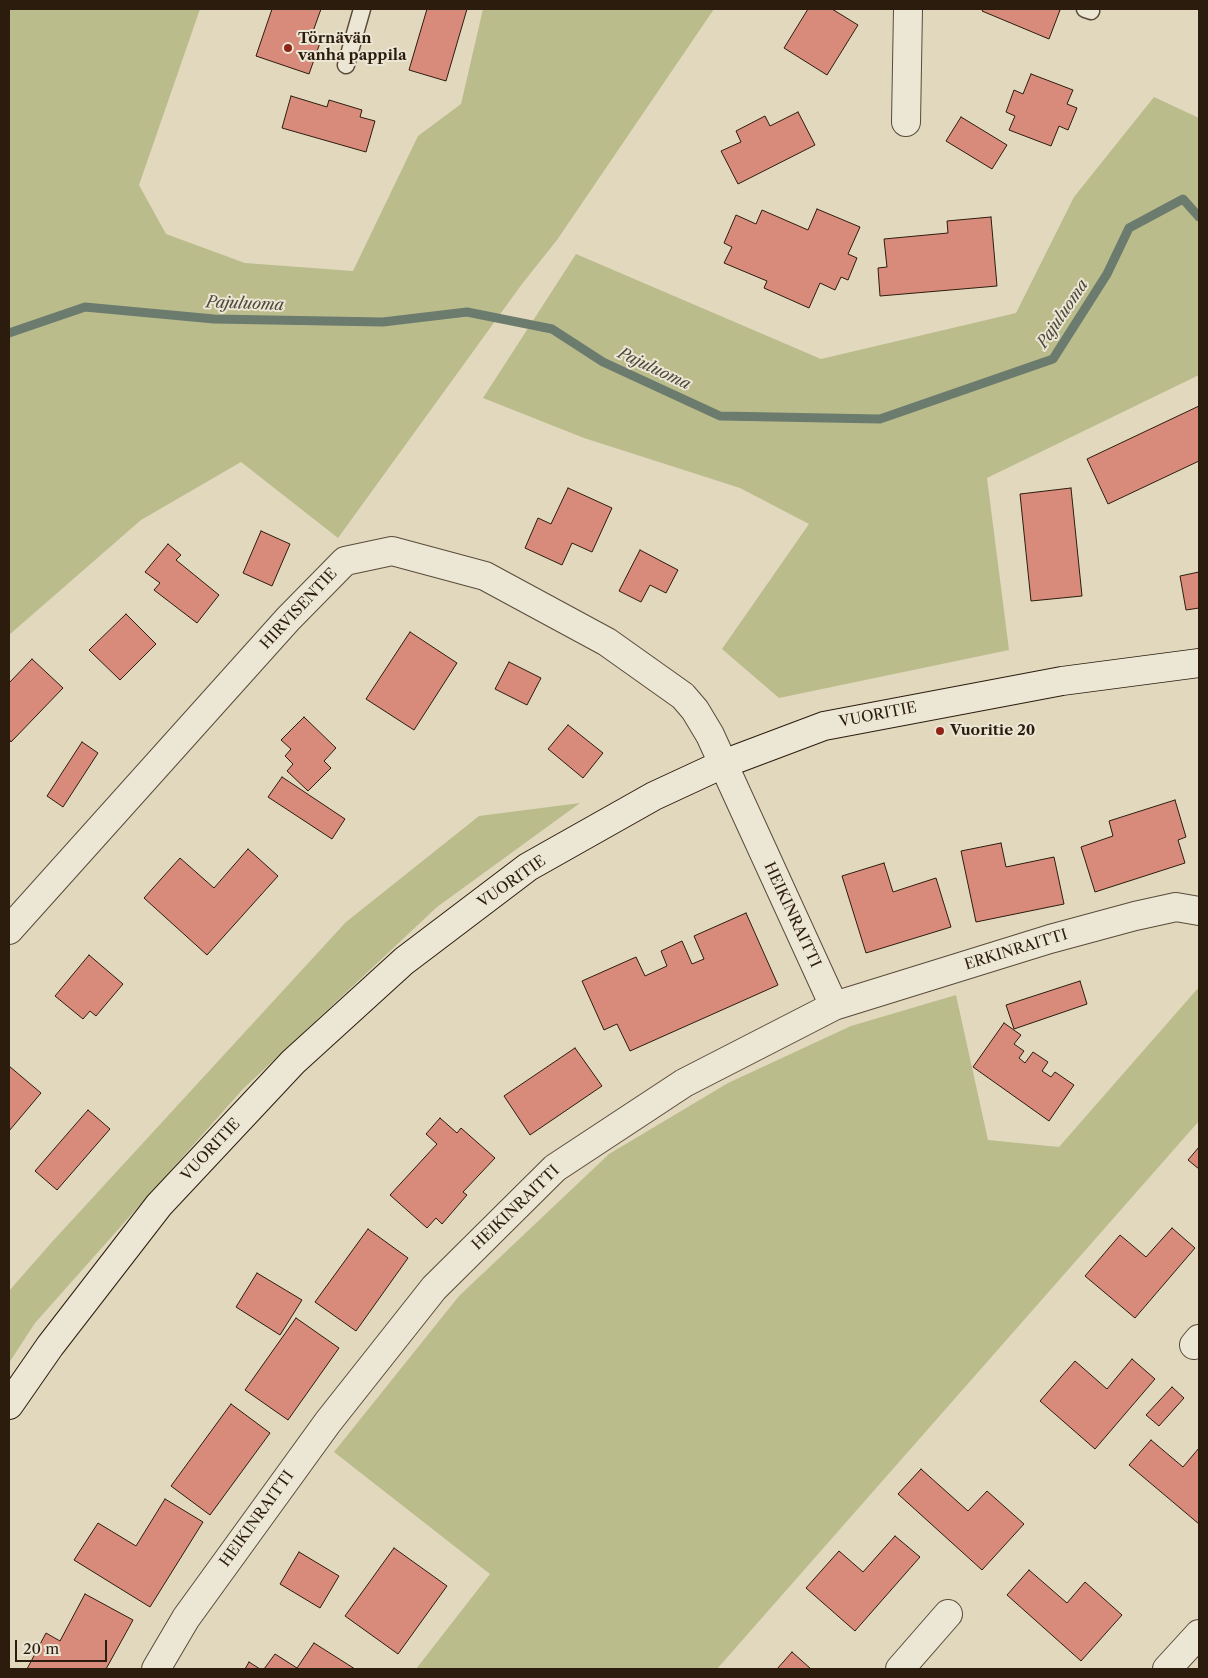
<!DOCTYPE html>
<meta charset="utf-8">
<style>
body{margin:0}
#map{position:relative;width:1208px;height:1678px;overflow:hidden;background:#e2d8be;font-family:"Libre Caslon Text",serif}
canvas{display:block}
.frame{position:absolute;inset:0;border:10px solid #2c1c0d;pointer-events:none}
.scale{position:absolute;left:15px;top:1640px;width:92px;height:22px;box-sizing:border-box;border:2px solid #2c1c0d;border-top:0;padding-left:6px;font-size:15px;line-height:18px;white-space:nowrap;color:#2c1c0d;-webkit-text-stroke:4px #ece6d5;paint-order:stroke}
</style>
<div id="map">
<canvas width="1208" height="1678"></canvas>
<div class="frame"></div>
<div class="scale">20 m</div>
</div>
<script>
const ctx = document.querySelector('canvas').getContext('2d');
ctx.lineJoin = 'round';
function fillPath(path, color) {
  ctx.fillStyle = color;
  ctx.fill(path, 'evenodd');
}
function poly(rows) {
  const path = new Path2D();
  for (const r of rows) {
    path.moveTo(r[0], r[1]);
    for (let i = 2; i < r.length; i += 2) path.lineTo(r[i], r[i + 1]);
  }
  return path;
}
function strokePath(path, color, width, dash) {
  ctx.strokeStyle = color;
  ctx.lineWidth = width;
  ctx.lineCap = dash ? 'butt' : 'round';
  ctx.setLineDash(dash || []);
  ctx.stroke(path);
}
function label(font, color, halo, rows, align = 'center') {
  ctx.font = font + ' "Libre Caslon Text",serif';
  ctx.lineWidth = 4;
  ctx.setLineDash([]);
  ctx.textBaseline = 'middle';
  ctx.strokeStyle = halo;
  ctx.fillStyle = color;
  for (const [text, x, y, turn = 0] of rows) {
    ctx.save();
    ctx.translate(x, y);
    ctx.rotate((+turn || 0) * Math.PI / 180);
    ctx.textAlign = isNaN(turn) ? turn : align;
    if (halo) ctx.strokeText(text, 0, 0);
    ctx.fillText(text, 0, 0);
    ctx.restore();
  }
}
fillPath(poly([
 [9,9,200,9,139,185,166,234,245,263,353,271,418,136,461,104,483,9,714,9,557,240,522,284,338,538,241,462,141,520,9,635],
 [1154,97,1199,118,1199,375,987,478,1009,650,779,698,722,649,809,524,740,488,584,438,483,398,576,254,821,359,1016,313,1074,197],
 [580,803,437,907,243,1089,35,1323,9,1363,9,1291,51,1243,346,922,479,816],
 [1199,987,1199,1121,717,1669,416,1669,490,1574,334,1452,459,1296,609,1154,728,1083,851,1026,956,995,988,1140,1059,1147]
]), '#bbbc8c');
strokePath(poly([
 [9,333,85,307,214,319,383,322,467,312,552,329,603,362,720,416,880,419,1053,359,1107,274,1129,228,1183,199,1199,217]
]), '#6b7b6e', 9);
const building = poly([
 [272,9,321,9,311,37,321,40,309,74,256,56,272,9],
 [427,9,467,9,446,81,409,70,427,9],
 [808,9,832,9,858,25,827,75,784,48,808,9],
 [983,9,1056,9,1060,10,1049,39,982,11,983,9],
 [1031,74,1073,90,1067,104,1077,108,1068,130,1059,126,1051,146,1009,130,1015,116,1006,112,1014,90,1023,94,1031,74],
 [291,96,327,107,329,100,362,110,360,117,375,121,366,152,282,128,291,96],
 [798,112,815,145,738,184,721,151,741,142,736,131,765,116,770,126,798,112],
 [961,117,1007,145,992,169,946,141,961,117],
 [817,209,860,227,848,254,857,258,848,280,841,277,835,290,820,283,809,308,764,288,767,281,724,263,732,247,724,243,736,215,756,224,762,210,808,230,817,209],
 [991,217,997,286,880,296,878,268,887,267,884,239,948,233,947,221,991,217],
 [1199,406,1199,461,1108,504,1087,459,1199,406],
 [568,488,612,508,592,552,572,543,562,565,525,548,538,518,551,524,568,488],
 [1071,488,1082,596,1031,601,1020,494,1071,488],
 [261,531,290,544,272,586,243,573,261,531],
 [168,544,181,555,176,560,219,595,197,623,154,590,160,583,145,572,168,544],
 [640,550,678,570,666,593,650,585,641,602,619,591,640,550],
 [1199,572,1199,608,1186,610,1180,576,1199,572],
 [126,614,156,644,120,680,89,650,126,614],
 [410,632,457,663,414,730,366,699,410,632],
 [32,659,63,688,11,742,9,739,9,683,32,659],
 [509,662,541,678,527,705,495,689,509,662],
 [304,717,336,748,324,761,331,768,308,791,287,771,293,764,285,756,291,749,281,740,304,717],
 [568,725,603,753,583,778,548,749,568,725],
 [82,742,98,753,63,807,47,796,82,742],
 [282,777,345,819,332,839,268,797,282,777],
 [1175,800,1186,837,1178,840,1185,863,1095,892,1081,847,1113,836,1109,821,1175,800],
 [1001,843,1006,867,1054,857,1064,904,976,922,961,851,1001,843],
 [248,849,278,876,207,955,144,898,180,858,214,888,248,849],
 [884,863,893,892,936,878,951,927,866,953,842,876,884,863],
 [746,913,778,985,630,1051,617,1024,604,1030,582,981,636,957,645,976,667,966,661,951,682,941,692,964,704,959,694,936,746,913],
 [89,955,123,984,96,1016,90,1011,83,1019,55,996,89,955],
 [1080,981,1087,1004,1014,1029,1006,1005,1080,981],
 [1004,1023,1021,1035,1014,1044,1024,1051,1019,1058,1025,1063,1033,1052,1048,1062,1042,1071,1051,1077,1055,1072,1074,1085,1049,1121,973,1067,1004,1023],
 [575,1048,602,1086,530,1135,504,1096,575,1048],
 [9,1066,41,1093,9,1131,9,1066],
 [88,1110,110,1129,57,1190,35,1171,88,1110],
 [440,1118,457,1133,461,1128,495,1158,463,1192,467,1195,442,1224,436,1218,427,1228,390,1195,437,1144,426,1134,440,1118],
 [1199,1147,1199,1169,1188,1160,1199,1147],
 [1172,1228,1195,1248,1135,1318,1085,1276,1120,1235,1146,1257,1172,1228],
 [368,1229,408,1258,356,1331,315,1302,368,1229],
 [257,1273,302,1300,280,1335,236,1307,257,1273],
 [296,1318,339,1348,288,1420,245,1390,296,1318],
 [1132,1359,1155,1379,1095,1449,1040,1401,1075,1361,1107,1389,1132,1359],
 [1172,1387,1184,1398,1159,1426,1146,1415,1172,1387],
 [231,1404,270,1433,210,1515,171,1486,231,1404],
 [1151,1440,1183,1467,1199,1448,1199,1524,1129,1465,1151,1440],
 [921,1469,968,1511,987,1491,1024,1524,982,1570,898,1494,921,1469],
 [165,1499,203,1522,150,1607,74,1560,98,1523,136,1546,165,1499],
 [895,1536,920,1557,855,1631,806,1588,839,1551,863,1572,895,1536],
 [394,1548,447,1586,398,1654,345,1616,394,1548],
 [299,1552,339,1576,320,1608,280,1584,299,1552],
 [1029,1570,1067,1603,1085,1582,1122,1615,1081,1661,1007,1595,1029,1570],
 [85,1594,133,1620,106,1669,27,1669,46,1633,60,1641,85,1594],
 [314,1643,355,1669,264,1669,275,1654,297,1668,314,1643],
 [792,1652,811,1669,777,1669,792,1652],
 [249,1662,260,1669,245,1669,249,1662]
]);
fillPath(building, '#d88b7a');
strokePath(building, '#2c1c0d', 1);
const lane = poly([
 [1085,9,1091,11],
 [346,65,362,9]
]);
const street = poly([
 [906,122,908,9],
 [9,930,288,619,345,561,392,551,485,576,607,642,683,696,695,710,710,735,834,1006,684,1083,555,1168,434,1288,328,1422,186,1618,156,1669],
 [834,1006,1050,939,1135,916,1176,907,1199,911],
 [1194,1345,1199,1339],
 [900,1669,948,1614],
 [1167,1669,1199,1634]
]);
const secondary = poly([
 [9,1405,50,1346,159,1205,293,1062,404,961,528,867,654,796,723,764,824,726,1062,681,1199,663]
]);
strokePath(lane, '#5a4b39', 19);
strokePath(street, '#5a4b39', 30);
strokePath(secondary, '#2c1c0d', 30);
strokePath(lane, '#ece6d5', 16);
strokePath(street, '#ece6d5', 28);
strokePath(secondary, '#ece6d5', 28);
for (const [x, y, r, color] of [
 [288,48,5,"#8f2418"],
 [940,731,5,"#8f2418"]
]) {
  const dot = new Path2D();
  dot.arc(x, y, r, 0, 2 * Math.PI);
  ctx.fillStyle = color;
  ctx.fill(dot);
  strokePath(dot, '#ece6d5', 2);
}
label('bold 15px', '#2c1c0d', '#ece6d5', [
 ["Törnävän",298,39],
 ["vanha pappila",298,56],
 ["Vuoritie 20",950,731]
], 'left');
label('15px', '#2c1c0d', '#ece6d5', [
 ["HIRVISENTIE",299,609,-47],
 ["VUORITIE",878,715,-11],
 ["VUORITIE",512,882,-35],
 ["HEIKINRAITTI",792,915,65],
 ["ERKINRAITTI",1016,950,-17],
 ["VUORITIE",211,1150,-47],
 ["HEIKINRAITTI",516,1208,-44],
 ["HEIKINRAITTI",257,1519,-54]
]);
label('italic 16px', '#4c4b3d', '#ece6d5', [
 ["Pajuluoma",245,304,2],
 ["Pajuluoma",1063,314,-56],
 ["Pajuluoma",654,369,25]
]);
</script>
